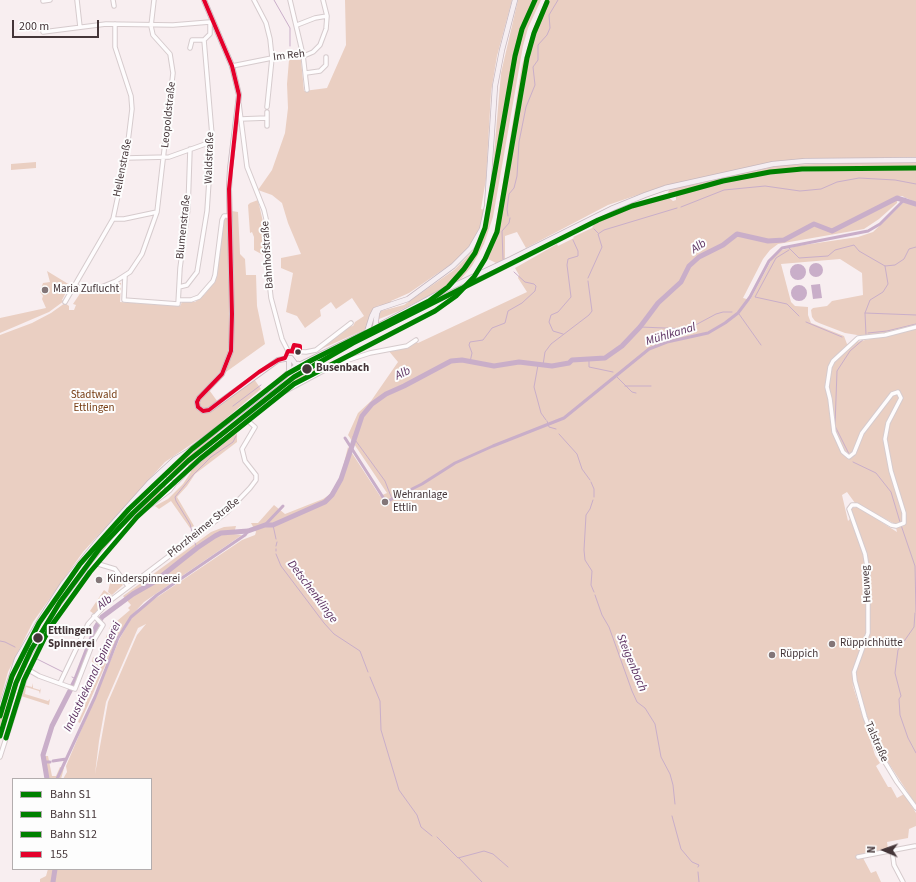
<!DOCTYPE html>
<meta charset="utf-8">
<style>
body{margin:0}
#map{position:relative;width:916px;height:882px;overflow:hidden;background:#f8eef0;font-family:"Source Sans 3",sans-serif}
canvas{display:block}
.legend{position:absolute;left:12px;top:778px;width:140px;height:92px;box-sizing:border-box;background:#fdfdfd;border:1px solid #b3adae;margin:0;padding:5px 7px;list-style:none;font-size:12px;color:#443538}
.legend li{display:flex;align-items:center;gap:8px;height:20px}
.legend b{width:20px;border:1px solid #b3adae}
.north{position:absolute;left:864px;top:830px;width:40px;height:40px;-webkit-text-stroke:3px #fdfdfd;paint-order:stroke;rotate:272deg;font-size:11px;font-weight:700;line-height:16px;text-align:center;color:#443538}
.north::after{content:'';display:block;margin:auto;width:14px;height:18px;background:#443538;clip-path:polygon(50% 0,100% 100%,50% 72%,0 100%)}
.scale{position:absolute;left:12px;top:20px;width:87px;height:18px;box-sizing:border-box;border:2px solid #443538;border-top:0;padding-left:5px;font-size:12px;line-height:14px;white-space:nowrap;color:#443538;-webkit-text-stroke:3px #fdfdfd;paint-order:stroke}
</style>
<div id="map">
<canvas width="916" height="882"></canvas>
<ul class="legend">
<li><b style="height:5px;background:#008000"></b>Bahn S1</li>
<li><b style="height:5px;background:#008000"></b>Bahn S11</li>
<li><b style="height:5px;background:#008000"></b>Bahn S12</li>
<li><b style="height:5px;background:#e4002b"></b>155</li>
</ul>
<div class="north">N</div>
<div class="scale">200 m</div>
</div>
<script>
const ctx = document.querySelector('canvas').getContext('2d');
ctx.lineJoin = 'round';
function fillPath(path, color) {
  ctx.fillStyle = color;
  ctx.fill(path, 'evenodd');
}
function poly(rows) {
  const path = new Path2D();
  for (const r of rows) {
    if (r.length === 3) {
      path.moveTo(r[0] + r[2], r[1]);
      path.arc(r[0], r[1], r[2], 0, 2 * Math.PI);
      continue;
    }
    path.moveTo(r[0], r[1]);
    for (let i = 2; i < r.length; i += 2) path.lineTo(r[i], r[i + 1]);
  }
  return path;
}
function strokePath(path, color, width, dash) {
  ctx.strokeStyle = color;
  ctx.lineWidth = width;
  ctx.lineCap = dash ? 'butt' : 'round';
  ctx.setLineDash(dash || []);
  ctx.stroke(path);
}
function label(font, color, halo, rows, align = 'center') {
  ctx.font = font + ' "Source Sans 3",sans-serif';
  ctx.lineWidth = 4;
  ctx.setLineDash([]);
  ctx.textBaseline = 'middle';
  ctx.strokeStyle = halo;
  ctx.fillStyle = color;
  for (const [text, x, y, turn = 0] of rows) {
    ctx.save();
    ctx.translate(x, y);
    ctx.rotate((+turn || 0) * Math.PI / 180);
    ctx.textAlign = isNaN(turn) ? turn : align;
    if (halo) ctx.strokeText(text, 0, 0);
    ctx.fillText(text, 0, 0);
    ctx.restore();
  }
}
fillPath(poly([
 [345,0,512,0,497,56,491,92,486,179,481,209,485,210,480,227,470,245,457,260,409,293,391,301,391,304,377,306,371,313,369,325,364,330,321,349,346,327,353,326,355,322,364,316,352,298,336,309,331,302,320,310,321,316,305,328,297,316,286,312,293,273,281,268,281,258,301,254,288,223,282,203,272,195,258,190,272,170,285,133,288,108,287,84,289,60,301,60,304,91,327,88,346,45],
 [518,0,541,0,528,28,523,46,493,217,484,244,472,266,461,279,399,311,379,319,378,318,381,311,404,305,454,270,471,253,483,235,489,213,501,73],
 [547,0,916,0,916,157,790,160,664,186,608,205,526,248,517,232,505,236,505,259,496,263,484,257,494,233,499,206,522,65,534,26],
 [916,161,916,166,783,169,721,180,669,194,668,192,670,189,705,182,709,180,782,165],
 [36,162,36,168,11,170,11,164],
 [916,169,916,325,883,334,863,336,845,333,819,323,815,321,812,317,811,310,813,308,827,306,832,301,863,295,862,273,840,259,781,264,791,302,795,306,808,307,808,315,811,323,844,336,847,344,916,329,916,805,880,750,852,683,875,755,880,763,876,766,888,787,891,787,897,798,904,794,916,813,916,826,909,829,908,838,887,842,888,849,856,856,857,859,863,858,871,873,876,871,881,882,40,882,40,879,46,876,48,869,151,869,151,779,63,779,67,772,66,766,120,638,132,617,144,606,242,540,255,535,256,532,251,523,258,523,274,505,285,514,323,499,329,495,340,479,348,447,380,496,387,493,348,435,358,413,371,401,398,362,388,350,416,342,418,343,527,292,518,278,519,275,515,268,557,244,558,246,574,238,573,237,592,228,594,224,634,207,668,197,673,201,676,200,676,195,730,180,780,172],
 [898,196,902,196,913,201,913,203,904,202,873,232,858,237,797,246,782,250,772,259,750,300,743,298,763,259,770,250,778,244,864,229,879,219,897,203],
 [847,492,855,503,895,524,897,532,858,507,852,508,852,517,848,521,842,495],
 [146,624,137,635,108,702,95,774,99,741,106,702,138,628],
 [258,200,263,222,265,256,254,250,254,237,252,232,250,233,248,205,250,203],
 [232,211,238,212,240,254,245,259,246,275,256,275,257,306,265,344,226,372,222,369,207,387,220,405,254,379,261,389,211,431,165,462,83,552,33,622,8,672,0,701,0,335,32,323,51,313,65,303,69,306,69,310,74,310,76,305,73,304,81,292,84,293,96,291,116,283,121,283,120,302,180,306,182,302,195,302,205,294,216,279,224,219,232,218],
 [47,271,70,285,62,300,64,301,49,312,0,333,0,318,46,308,42,299,43,296,40,292,43,283,50,282],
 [335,360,336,362,278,394,267,402,296,379,320,366],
 [245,420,246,422,188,468,188,465],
 [217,432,218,433,168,476,169,472],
 [237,433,237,442,195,474,187,486,177,497,194,526,190,528,171,501,159,509,155,506,168,499,183,484,191,472,190,470],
 [160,489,162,493,128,522,99,556,97,555,128,519],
 [236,526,234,534,242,535,144,602,132,615,119,634,88,705,80,723,78,722,85,707,84,702,88,693,86,692,86,689,96,665,92,662,93,657,98,659,107,634,109,635,112,630,109,629,110,627,130,610,128,608,131,605,123,596,211,532,224,527],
 [115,576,123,585,112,595,108,592,110,583],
 [104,590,112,596,94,614,90,611],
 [18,663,20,664,13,681,0,727,0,720],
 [33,683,33,688,40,690,41,688,40,694,39,691,26,687,25,694,48,701,50,699,49,705,21,696,24,685,32,687],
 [44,756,48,756,52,776,56,776,60,767,64,768,61,779,48,779]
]), '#eacfc2');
fillPath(poly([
 [816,270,7],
 [798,272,8],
 [820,284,822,298,813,299,811,285],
 [799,293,8]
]), '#c9aec9');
strokePath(poly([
 [274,0,290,28,290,46],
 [681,207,724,190,765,186,800,191,821,189,837,182,859,178,895,180,916,184],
 [508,216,507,209,509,194,514,188,517,176,519,142,526,107,535,85,533,67,538,60,538,45,547,35,550,28,549,15,558,0],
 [594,229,598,233],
 [789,248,799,258,828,256,835,250,854,245,859,251,885,266,895,265,904,259,909,249,916,247],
 [789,250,776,258,755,297,787,304,799,316],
 [503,259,502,231,509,223,510,218],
 [588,278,602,247,598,234,604,230,677,208],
 [865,313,916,315],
 [739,314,761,345],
 [806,322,842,337],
 [640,327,688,329,716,314,723,312,732,312],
 [868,333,887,331,916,324],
 [563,334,553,331,549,322,551,315,558,312,571,297,567,265,568,259,578,256,578,251,573,240],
 [866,335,865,313,870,300,883,292,888,284,885,266],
 [589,359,589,367,613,372],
 [470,362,472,353,469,345,470,342,483,340,492,328,505,323,508,311,522,303,535,291,536,286,534,284,525,282,514,272],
 [538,365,534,387,541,413,546,420],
 [543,365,545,352,551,344,589,315,592,311,588,281],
 [617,377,632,392,636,393],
 [625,386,651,386],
 [233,406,261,385],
 [547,421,549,427,556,429],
 [559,434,577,454,582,469,590,480],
 [353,437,385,481,392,499],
 [849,454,835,426,837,371,850,351,865,338],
 [853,462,876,473,891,492,900,522],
 [591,482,594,489,594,497],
 [593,500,590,509,586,515,584,550,585,560,592,571,591,585,594,592],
 [273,525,276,539],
 [901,525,915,566,916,612],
 [193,536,190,524,176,501,175,497,193,475,211,457,233,442,236,436],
 [195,543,197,548],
 [276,546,277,542],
 [276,551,276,549],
 [276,554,281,566,324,623,334,634,360,651,368,672],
 [595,595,602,615,609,627,632,691,637,702,645,708,655,724,661,757,670,774,673,785,675,804],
 [915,613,914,627,898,650,895,673,901,696,899,699,900,715,908,738,916,753],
 [0,641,5,642,15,647],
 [35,658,63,672],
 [72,677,76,679],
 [370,677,380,701,381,730,399,790,417,815,421,827,432,836],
 [672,816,681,849,692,862,699,865,698,867],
 [437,837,458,858,484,851,493,854,508,867],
 [459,858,482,882],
 [698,872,699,882]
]), '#c9aec9', 1);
strokePath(poly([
 [345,438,386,502,422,484,455,463,493,446,564,418,649,349,667,342,708,333,725,323,738,313,750,297,769,261,782,248,868,231,880,224,905,199],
 [265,525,283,506],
 [53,761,66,759],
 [44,762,50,762],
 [57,779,95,697,118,638,131,617,157,595,245,535,248,531]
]), '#c9aec9', 3);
strokePath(poly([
 [47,779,43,755,52,726,76,679,96,627,102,617,133,594,154,582,197,548,215,536,221,533,248,531,265,525,273,525,325,502,332,495,341,479,362,416,372,404,386,394,404,386,451,361,462,360,494,366,519,362,552,366,569,363,572,360,605,358,622,346,640,327,658,303,681,282,689,266,699,257,723,245,737,234,768,241,784,240,814,224,832,231,897,198,916,204],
 [53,882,55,869]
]), '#c9aec9', 5);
const minor = poly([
 [77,0,80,27],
 [113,0,114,6],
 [254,0,266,23,270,39,272,58,267,107],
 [290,0,303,55,307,90],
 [43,1,50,0],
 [297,25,315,18,327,16],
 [43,32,106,24,173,25,210,22],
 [190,48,192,40,204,40],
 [232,66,272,58,306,55,313,52,320,45,326,29,327,16,323,0],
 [306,73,320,71,326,65,326,57],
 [239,104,247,167,264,210,267,223,268,271,271,298,282,339,288,351],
 [267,112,267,118],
 [241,119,267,118,267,126],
 [126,158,169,157,211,142],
 [113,219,124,219,157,212],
 [125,276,124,300,178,304,180,268,188,209,190,149],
 [76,286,85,290,94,290,116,281,130,272,142,254,157,212,173,73,170,54,153,35,151,26,154,0],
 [179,287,187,285,197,272,207,211,212,135,204,40,210,34,210,22],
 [179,300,191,300,199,297,213,281,215,275,222,220,224,216,230,216],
 [65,302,113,219,126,158,132,109,131,96,115,47,115,24],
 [916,327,885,335,858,338,833,361,830,367,827,387,830,399,834,432,843,452,849,457,854,453,862,433,892,394,898,392,901,398,888,423,885,439,891,471,904,513,904,523,896,526,891,525,857,505,852,505,849,509,865,554,868,573,868,633,854,672,855,681,865,717,877,749,897,782,916,808],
 [288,351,306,352,316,350,351,323],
 [162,475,168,483,166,492],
 [168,483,177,482,188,470,278,395,336,364,370,353,407,346,416,340],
 [152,485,161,482,166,482],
 [95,563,115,569,128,586],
 [27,669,39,676,75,689,94,640,103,625,94,616],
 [60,683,88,624,107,603,226,513,250,488,256,480,256,475,245,461,242,449,255,427,248,421],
 [0,757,30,663,59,612,95,563,120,533,140,513,170,490,175,483],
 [892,850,894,865,903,882],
 [858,857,915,846]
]);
const major = poly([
 [204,0,232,66,239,95,230,169,229,189,232,314,231,351,222,374,199,398,197,402,198,407,203,411,209,410,278,360,291,358,297,366],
 [375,328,377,313,379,309],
 [367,332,372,316,375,310,408,299,453,266,471,248,482,229,487,206,495,86,502,50,515,0],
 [289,359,289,372],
 [297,366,367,332,447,289,511,259,613,208,645,195,665,188,773,164,805,161,916,160],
 [146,490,189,451,276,384,298,364],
 [0,711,17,659,43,615,63,584,99,539,149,483,175,459,189,451]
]);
strokePath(minor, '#d6cbcd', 5.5);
strokePath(major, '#c7b8be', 6);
strokePath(minor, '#fefcfd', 3.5);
strokePath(major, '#f5eef2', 4.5);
strokePath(poly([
 [204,0,232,66,239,95,229,189,232,314,231,351,222,374,199,398,197,402,198,407,203,411,209,410,259,372,278,360,285,358,288,351,300,352,300,346,294,345,292,351]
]), '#e4002b', 4);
strokePath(poly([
 [0,736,16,683,31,650,60,602,100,548,133,513,188,461,294,377,353,343,598,220,632,206,723,181,770,172,802,169,916,168]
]), '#008000', 5);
strokePath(poly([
 [6,738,24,680,49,629,90,572,137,517,200,459,294,384,435,311,456,296,474,277,485,259,497,232,527,58,534,33,547,2]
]), '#008000', 5);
strokePath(poly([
 [0,716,12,676,39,623,80,564,129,509,192,449,287,374,312,360,429,301,448,287,464,269,475,253,485,228,515,56,522,29,535,0]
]), '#008000', 5);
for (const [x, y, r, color] of [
 [45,290,4,"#837678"],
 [298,352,3.5,"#443538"],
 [307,369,5.5,"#443538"],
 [385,502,4,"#837678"],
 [99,580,4,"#837678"],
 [38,638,5.5,"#443538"],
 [832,644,4,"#837678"],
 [772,655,4,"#837678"]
]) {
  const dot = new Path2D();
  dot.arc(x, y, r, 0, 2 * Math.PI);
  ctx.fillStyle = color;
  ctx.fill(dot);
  strokePath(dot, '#fdfdfd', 1.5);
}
label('11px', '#443538', '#fdfdfd', [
 ["Im Reh",289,56,-7],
 ["Leopoldstraße",169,115,-84],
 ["Waldstraße",210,158,-88],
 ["Hellenstraße",123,168,-79],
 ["Blumenstraße",184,227,-84],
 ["Bahnhofstraße",268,255,-94],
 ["Pforzheimer Straße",204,528,-39],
 ["Heuweg",867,584,-93],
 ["Talstraße",876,742,66]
]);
label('11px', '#443538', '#fdfdfd', [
 ["Maria Zuflucht",53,290],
 ["Wehranlage",393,496],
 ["Ettlin",393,509],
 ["Kinderspinnerei",107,580],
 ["Rüppichhütte",840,644],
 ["Rüppich",780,655]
], 'left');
label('bold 11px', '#443538', '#fdfdfd', [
 ["Busenbach",316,369],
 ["Ettlingen",48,632],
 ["Spinnerei",48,645]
], 'left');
label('11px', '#794017', '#fdfdfd', [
 ["Stadtwald",94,396],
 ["Ettlingen",94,409]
]);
label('italic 12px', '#5d3262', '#fdfdfd', [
 ["Alb",699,247,-34],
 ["Mühlkanal",671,335,-17],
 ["Alb",403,374,-27],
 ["Detschenklinge",312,592,53],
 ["Alb",105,603,-38],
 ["Steigenbach",631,663,67],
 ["Industriekanal Spinnerei",93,677,-65]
]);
</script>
